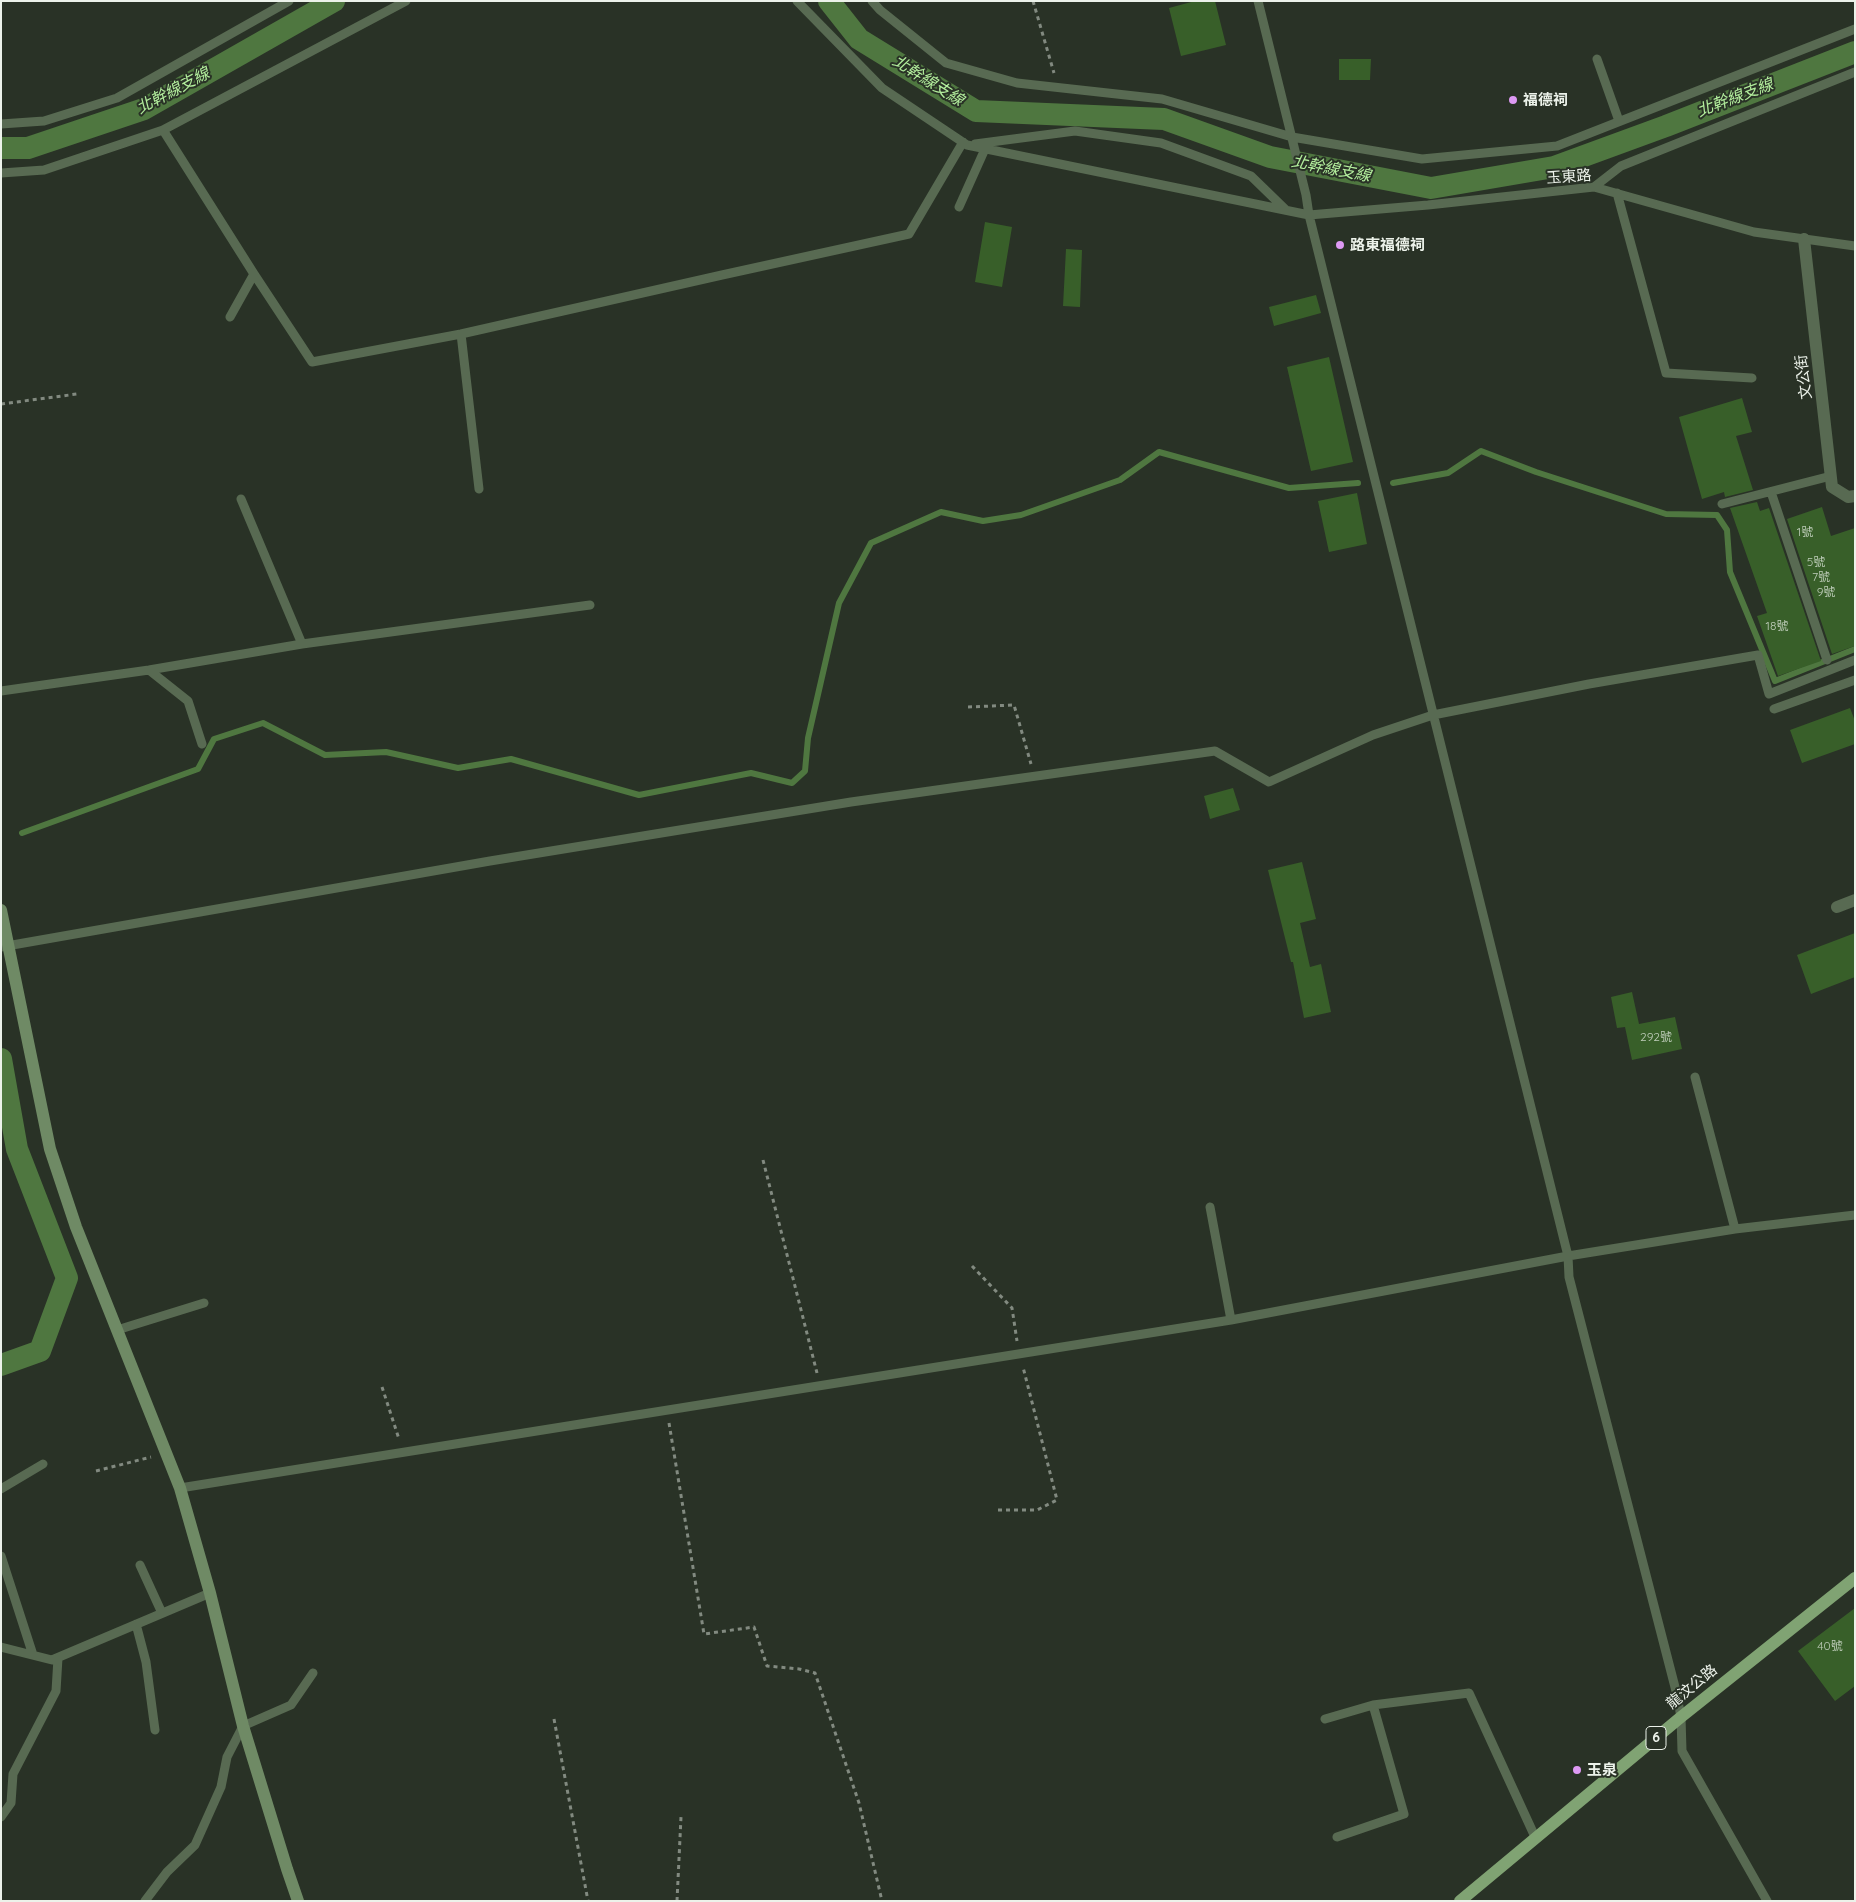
<!DOCTYPE html>
<meta charset="utf-8">
<style>
body{margin:0}
#map{position:relative;width:1856px;height:1902px;overflow:hidden;background:#293226;font-family:Quicksand,sans-serif}
canvas{display:block}
.frame{position:absolute;inset:0;border:2px solid #ecf2ea;pointer-events:none}
</style>
<div id="map">
<canvas width="1856" height="1902"></canvas>
<div class="frame"></div>
</div>
<script>
const ctx = document.querySelector('canvas').getContext('2d');
ctx.lineJoin = 'round';
function poly(rows) {
  const path = new Path2D();
  for (const r of rows) {
    path.moveTo(r[0], r[1]);
    for (let i = 2; i < r.length; i += 2) path.lineTo(r[i], r[i + 1]);
  }
  return path;
}
function strokePath(path, color, width, dash) {
  ctx.strokeStyle = color;
  ctx.lineWidth = width;
  ctx.lineCap = dash ? 'butt' : 'round';
  ctx.setLineDash(dash || []);
  ctx.stroke(path);
}
function fillPath(path, color) {
  ctx.fillStyle = color;
  ctx.fill(path, 'evenodd');
}
function label(font, color, halo, rows, align = 'center') {
  ctx.font = font + ' Quicksand,"Noto Sans TC",sans-serif';
  ctx.lineWidth = 4;
  ctx.setLineDash([]);
  ctx.textBaseline = 'middle';
  ctx.strokeStyle = halo;
  ctx.fillStyle = color;
  for (const [text, x, y, turn = 0] of rows) {
    ctx.save();
    ctx.translate(x, y);
    ctx.rotate((+turn || 0) * Math.PI / 180);
    ctx.textAlign = isNaN(turn) ? turn : align;
    if (halo) ctx.strokeText(text, 0, 0);
    ctx.fillText(text, 0, 0);
    ctx.restore();
  }
}
strokePath(poly([
 [1393,483,1448,473,1481,451,1536,472,1666,514,1717,515,1727,530,1730,572,1775,681,1855,649],
 [22,833,198,769,214,739,263,723,325,755,386,752,458,768,511,759,639,795,751,773,792,783,805,771,808,738,839,603,871,543,941,512,983,521,1021,515,1120,480,1159,452,1289,488,1358,483]
]), '#4f7740', 6);
strokePath(poly([
 [829,1,859,39,976,111,1164,119,1270,157,1431,188,1554,167,1666,126,1855,52],
 [1,148,28,148,144,109,334,1],
 [1,1059,17,1149,67,1278,40,1351,1,1365]
]), '#4f7740', 22);
fillPath(poly([
 [1195,1,1215,1,1226,45,1181,56,1169,8],
 [1339,59,1371,59,1370,80,1339,80],
 [985,222,1012,227,1002,287,975,282],
 [1066,249,1082,250,1080,307,1063,306],
 [1316,295,1321,313,1274,326,1269,307],
 [1329,357,1353,462,1311,471,1287,367],
 [1742,398,1752,432,1736,436,1753,490,1725,497,1724,492,1702,499,1679,417],
 [1357,493,1367,544,1329,552,1318,501],
 [1757,502,1760,511,1769,508,1821,661,1778,676,1757,616,1767,613,1730,508],
 [1822,507,1831,536,1855,528,1855,646,1832,654,1787,519],
 [1850,708,1855,721,1855,744,1802,763,1790,730],
 [1233,788,1240,810,1210,819,1204,796],
 [1302,862,1316,919,1300,923,1310,967,1321,964,1331,1012,1304,1018,1293,962,1291,962,1268,870],
 [1855,933,1855,977,1811,994,1797,955],
 [1632,992,1639,1024,1675,1017,1682,1049,1632,1060,1625,1027,1617,1028,1611,997],
 [1855,1608,1855,1686,1835,1701,1798,1651]
]), '#385f29');
strokePath(poly([
 [1033,1,1054,73],
 [1,404,77,394],
 [968,707,1014,705,1031,764],
 [763,1160,817,1373],
 [972,1266,1012,1308,1017,1341],
 [382,1387,399,1439],
 [669,1423,704,1634,754,1627,767,1666,799,1669,815,1673,859,1803,882,1901],
 [96,1471,151,1457],
 [998,1510,1037,1510,1057,1500,1023,1367],
 [554,1719,588,1901],
 [677,1901,681,1817]
]), '#828a80', 3, [4, 4]);
strokePath(poly([
 [797,1,882,88,967,145,1309,215,1428,205,1594,187,1754,232,1855,246],
 [872,1,880,10,946,63,1017,83,1162,99,1292,137,1422,159,1557,146,1855,29],
 [1258,1,1306,195,1309,215,1568,1256,1569,1277,1676,1691,1681,1717,1682,1751,1767,1901],
 [1597,59,1619,121],
 [1,124,44,121,117,98,289,1],
 [163,130,254,274,312,362,461,334,722,275,909,234,963,142],
 [975,144,1075,131,1161,143,1251,176,1286,210],
 [1,173,44,170,163,130,406,1],
 [1594,187,1621,166,1855,72],
 [1617,193,1666,373,1752,378],
 [959,207,985,149],
 [230,317,254,274],
 [461,334,479,489],
 [1771,492,1827,660],
 [241,499,302,644],
 [1722,504,1831,476],
 [149,670,188,701,202,744],
 [1,691,149,670,302,644,590,605],
 [1774,709,1855,680],
 [1,947,490,861,851,802,1215,751,1269,782,1373,735,1433,715,1589,684,1758,655,1769,694,1855,660],
 [1695,1077,1735,1229],
 [1210,1207,1231,1320],
 [117,1330,204,1303],
 [180,1488,1231,1320,1568,1256,1735,1229,1855,1215],
 [1,1489,43,1464],
 [1,1556,33,1655],
 [140,1565,162,1613],
 [136,1624,146,1662,155,1730],
 [1,1647,52,1660,210,1593],
 [1325,1719,1373,1705,1469,1693,1536,1839],
 [1,1817,11,1803,13,1774,56,1691,58,1658],
 [1337,1837,1404,1814,1373,1705],
 [145,1901,167,1872,195,1845,221,1787,227,1757,243,1726,291,1705,313,1673]
]), '#586a52', 9);
strokePath(poly([
 [1804,239,1832,487,1848,497,1855,496],
 [1837,907,1855,900]
]), '#586a52', 12);
strokePath(poly([
 [1,910,50,1149,76,1227,180,1488,210,1593,243,1726,287,1869,298,1901]
]), '#6f8a65', 12);
strokePath(poly([
 [1460,1901,1681,1717,1855,1578]
]), '#80a373', 12);
for (const [x, y, r, color] of [
 [1513,100,5,"#dd99f3"],
 [1340,245,5,"#dd99f3"],
 [1577,1770,5,"#dd99f3"]
]) {
  const dot = new Path2D();
  dot.arc(x, y, r, 0, 2 * Math.PI);
  ctx.fillStyle = color;
  ctx.fill(dot);
  strokePath(dot, '#293226', 2);
}
label('12px', '#bfcdba', null, [
 ["1號",1805,532],
 ["5號",1816,562],
 ["7號",1821,577],
 ["9號",1826,592],
 ["18號",1777,626],
 ["292號",1656,1037],
 ["40號",1830,1646]
]);
for (const [x, y, w] of [
 [1656,1738,20]
]) {
  const box = new Path2D();
  box.roundRect(x - w / 2, y - 11.5, w, 23, 4);
  ctx.fillStyle = '#293226';
  ctx.fill(box);
  strokePath(box, '#ecf2ea', 1);
}
label('bold 14px', '#ecf2ea', null, [
 ["6",1656,1738]
]);
label('bold 15px', '#ecf2ea', '#293226', [
 ["福德祠",1523,100],
 ["路東福德祠",1350,245],
 ["玉泉",1587,1770]
], 'left');
label('15px', '#ecf2ea', '#293226', [
 ["玉東路",1569,177,-4],
 ["文公街",1804,377,-97],
 ["龍汶公路",1692,1687,-39]
]);
label('italic 16px', '#b3ee9d', '#293226', [
 ["北幹線支線",928,81,32],
 ["北幹線支線",173,91,-28],
 ["北幹線支線",1735,98,-21],
 ["北幹線支線",1331,169,11]
]);
</script>
